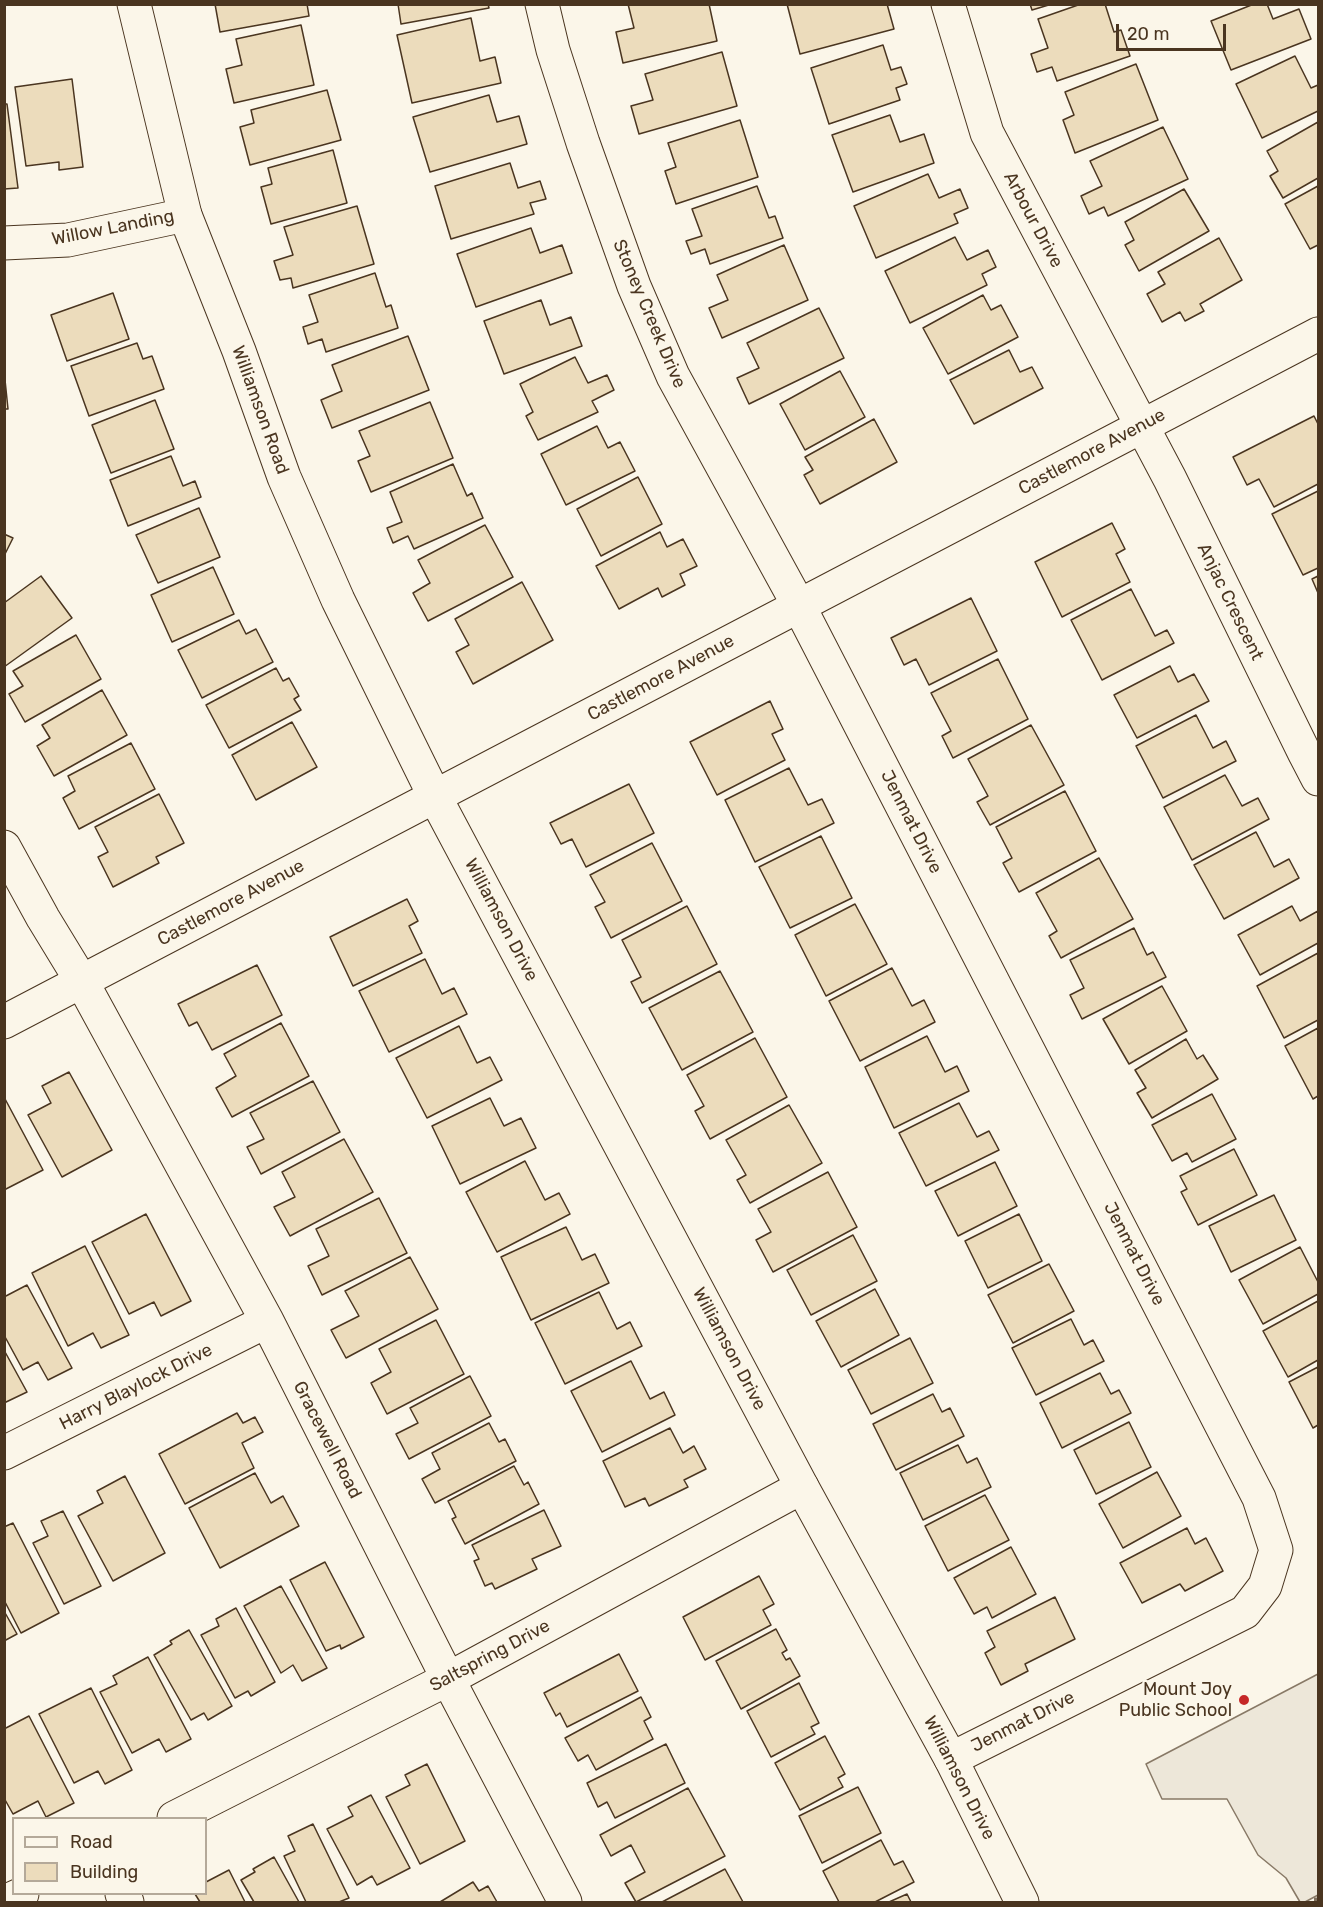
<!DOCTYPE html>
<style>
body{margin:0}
#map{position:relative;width:1323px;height:1907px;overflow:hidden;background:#fbf6e9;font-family:Rubik,sans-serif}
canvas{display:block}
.frame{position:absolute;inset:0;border:6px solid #4a3520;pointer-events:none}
.legend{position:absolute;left:12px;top:1817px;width:195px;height:78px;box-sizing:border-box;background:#fbf6e9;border:2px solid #b4a999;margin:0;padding:8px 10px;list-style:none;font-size:18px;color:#4a3520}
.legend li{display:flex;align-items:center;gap:12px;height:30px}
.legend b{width:30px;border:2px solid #b4a999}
.scale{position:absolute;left:1116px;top:24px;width:110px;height:27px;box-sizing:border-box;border:3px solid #4a3520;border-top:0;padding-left:8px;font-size:18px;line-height:21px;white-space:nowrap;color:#4a3520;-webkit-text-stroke:4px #fbf6e9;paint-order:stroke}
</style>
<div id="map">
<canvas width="1323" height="1907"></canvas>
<div class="frame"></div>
<ul class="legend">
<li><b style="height:8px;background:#fbf6e9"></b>Road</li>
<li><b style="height:16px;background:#ecdcbc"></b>Building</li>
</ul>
<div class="scale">20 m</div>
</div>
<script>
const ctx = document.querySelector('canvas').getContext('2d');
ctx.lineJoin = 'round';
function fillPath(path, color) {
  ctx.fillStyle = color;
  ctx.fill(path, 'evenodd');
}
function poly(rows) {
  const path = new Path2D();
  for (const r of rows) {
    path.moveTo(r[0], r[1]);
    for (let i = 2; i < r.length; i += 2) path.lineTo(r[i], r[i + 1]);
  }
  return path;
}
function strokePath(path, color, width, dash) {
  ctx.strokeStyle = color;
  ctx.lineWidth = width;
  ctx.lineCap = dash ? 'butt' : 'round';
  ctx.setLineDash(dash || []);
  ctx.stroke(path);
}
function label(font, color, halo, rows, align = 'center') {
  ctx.font = font + ' Rubik,sans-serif';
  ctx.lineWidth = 4.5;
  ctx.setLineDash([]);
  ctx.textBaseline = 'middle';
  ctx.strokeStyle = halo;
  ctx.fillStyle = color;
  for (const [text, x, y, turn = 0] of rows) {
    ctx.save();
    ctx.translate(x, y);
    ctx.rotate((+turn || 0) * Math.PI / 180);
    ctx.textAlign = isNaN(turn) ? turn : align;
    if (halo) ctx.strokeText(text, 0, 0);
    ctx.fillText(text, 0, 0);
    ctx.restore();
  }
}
const parking = poly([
 [1318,1674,1318,1895,1305,1902,1300,1902,1286,1878,1258,1855,1227,1799,1162,1799,1146,1764,1318,1674]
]);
fillPath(parking, '#ede7d9');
strokePath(parking, '#887966', 1.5);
const building = poly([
 [215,4,307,4,309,16,220,32,215,4],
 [398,4,488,4,489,8,401,24,398,4],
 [628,4,709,4,717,41,623,63,616,32,634,28,628,4],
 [787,4,887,4,894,29,800,54,787,4],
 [1030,4,1052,4,1032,10,1030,4],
 [1081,4,1105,4,1114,32,1121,30,1130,56,1057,81,1052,67,1037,72,1031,54,1048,48,1038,19,1081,4],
 [1254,4,1267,4,1273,19,1299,9,1311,39,1231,70,1211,21,1254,4],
 [471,18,480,61,495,57,501,83,412,103,397,35,471,18],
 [301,25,314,85,234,103,226,69,242,65,236,39,301,25],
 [883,45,891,70,901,67,907,84,896,88,900,100,829,124,811,68,883,45],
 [722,52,737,106,639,134,631,106,653,100,645,74,722,52],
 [1295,56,1311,88,1318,85,1318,111,1262,138,1236,84,1295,56],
 [1136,64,1158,120,1075,153,1063,120,1074,115,1065,92,1136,64],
 [72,79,83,167,59,170,59,162,26,166,15,87,72,79],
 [327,90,341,140,250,165,240,127,254,123,251,110,327,90],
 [489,95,497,122,519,116,527,144,430,172,413,117,489,95],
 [4,104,7,104,18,188,4,189,4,104],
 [890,115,900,142,924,134,934,163,853,192,832,135,890,115],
 [740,120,758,177,676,204,665,171,676,167,668,143,740,120],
 [1318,122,1318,178,1283,198,1270,176,1278,171,1267,151,1318,122],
 [1163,127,1188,179,1108,216,1104,207,1089,214,1081,196,1102,186,1090,161,1163,127],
 [333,150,347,203,271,224,261,187,272,184,268,168,333,150],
 [510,163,518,188,540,181,546,199,530,203,534,214,451,239,435,186,510,163],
 [928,174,939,198,960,189,968,208,954,214,958,223,876,258,854,206,928,174],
 [757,186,769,218,775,216,783,238,710,264,705,249,691,254,686,241,702,236,692,209,757,186],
 [1318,186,1318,245,1310,249,1285,204,1318,186],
 [1184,189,1209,231,1139,271,1125,245,1134,240,1125,222,1184,189],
 [357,206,374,264,293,288,291,278,280,280,274,261,293,255,284,227,357,206],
 [531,228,540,253,562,245,572,273,476,307,457,254,531,228],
 [955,237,967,260,988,250,996,267,982,274,987,285,910,323,885,271,955,237],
 [1219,238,1242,280,1200,304,1204,311,1185,321,1180,312,1162,322,1147,294,1165,284,1158,272,1219,238],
 [784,245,808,300,722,338,709,308,728,300,717,275,784,245],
 [375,273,386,307,391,305,398,328,326,352,322,339,308,344,303,327,318,322,309,295,375,273],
 [113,293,129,339,67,361,51,315,113,293],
 [983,295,991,310,1001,305,1018,337,948,374,923,328,983,295],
 [541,300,550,325,571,317,582,346,504,374,484,321,541,300],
 [819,308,844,358,749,404,737,378,759,368,747,343,819,308],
 [408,336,429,390,332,428,321,400,342,391,332,365,408,336],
 [137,343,143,359,152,356,164,389,89,416,71,366,137,343],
 [1009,350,1020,372,1032,367,1043,388,974,424,950,380,1009,350],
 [575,357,588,383,607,375,614,390,592,401,598,412,538,440,526,416,533,412,520,384,575,357],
 [4,370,8,409,4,409,4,370],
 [840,371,865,417,805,450,780,404,840,371],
 [155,400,174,449,111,473,92,425,155,400],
 [430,402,453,458,371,492,358,461,370,456,359,431,430,402],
 [1314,416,1318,424,1318,484,1274,507,1259,479,1247,485,1233,457,1314,416],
 [874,419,897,462,820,504,804,475,813,470,805,457,874,419],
 [597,426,608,448,620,442,635,471,566,505,541,454,597,426],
 [171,456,183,486,195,481,201,497,128,526,110,480,171,456],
 [453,464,467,496,472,493,483,518,414,549,408,536,393,543,387,528,402,522,390,492,453,464],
 [638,477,662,524,601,556,577,509,638,477],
 [1318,491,1318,568,1303,575,1272,514,1318,491],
 [199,508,220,557,158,583,136,535,199,508],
 [1112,523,1125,549,1116,554,1130,582,1062,617,1035,562,1112,523],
 [485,525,513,577,428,621,413,593,430,583,418,560,485,525],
 [660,532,667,547,683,539,697,566,680,574,685,585,662,597,658,588,619,609,596,566,660,532],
 [4,534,13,538,4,556,4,534],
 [213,567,234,614,172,642,151,595,213,567],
 [41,576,72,618,4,667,4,603,41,576],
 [1318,576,1318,593,1312,579,1318,576],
 [522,582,553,640,473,684,456,652,469,645,455,619,522,582],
 [1131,589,1155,636,1167,630,1174,643,1102,680,1071,620,1131,589],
 [971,598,997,651,929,685,916,659,904,665,891,638,971,598],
 [239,620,246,634,256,629,273,662,202,698,178,650,239,620],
 [76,635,101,679,25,722,9,694,23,686,13,671,76,635],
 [998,659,1028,719,953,758,942,736,951,731,931,693,998,659],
 [1170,666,1178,682,1194,674,1209,701,1137,738,1114,695,1170,666],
 [276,668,283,681,289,678,299,696,294,699,301,710,229,748,206,705,276,668],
 [102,690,127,735,54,776,37,746,50,738,42,725,102,690],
 [770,701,783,729,772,734,785,760,717,795,690,742,770,701],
 [1196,715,1213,748,1226,741,1236,761,1163,798,1136,746,1196,715],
 [292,722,317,767,256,800,232,755,292,722],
 [1031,725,1064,785,990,825,977,802,988,796,968,759,1031,725],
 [131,743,155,789,79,829,63,798,75,791,68,776,131,743],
 [789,768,808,805,822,799,834,823,755,862,725,800,789,768],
 [1225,775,1242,806,1258,798,1269,819,1192,860,1164,807,1225,775],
 [629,784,654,833,586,867,572,839,561,844,550,823,629,784],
 [1065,791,1096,851,1019,892,1003,863,1012,858,996,827,1065,791],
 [159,794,184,843,156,857,159,863,113,887,98,857,108,852,95,827,159,794],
 [1256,832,1274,867,1289,859,1299,878,1224,919,1194,865,1256,832],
 [821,836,852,898,790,928,759,867,821,836],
 [652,843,682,901,611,938,595,907,605,902,590,875,652,843],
 [1099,858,1133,919,1061,958,1049,936,1057,931,1036,893,1099,858],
 [407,899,418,921,409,926,422,953,353,986,330,937,407,899],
 [855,904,887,964,826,996,795,935,855,904],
 [687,906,717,964,642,1003,631,982,641,977,622,940,687,906],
 [1292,906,1300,921,1318,911,1318,943,1260,975,1238,935,1292,906],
 [1134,928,1147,955,1153,952,1166,977,1082,1019,1070,995,1084,988,1070,960,1134,928],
 [1318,953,1318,1020,1284,1038,1257,986,1318,953],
 [425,959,442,994,454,988,467,1014,389,1052,359,991,425,959],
 [257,965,282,1015,212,1050,197,1022,189,1026,178,1004,257,965],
 [892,968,912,1006,924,1000,935,1022,860,1061,829,1001,892,968],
 [720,971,753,1032,682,1070,649,1008,720,971],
 [1162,986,1187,1031,1129,1064,1103,1019,1162,986],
 [281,1023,309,1076,232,1117,216,1088,236,1076,224,1054,281,1023],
 [459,1026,477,1063,490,1057,502,1080,427,1118,396,1058,459,1026],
 [1318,1028,1318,1096,1313,1099,1285,1046,1318,1028],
 [927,1036,945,1072,957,1066,969,1091,894,1128,865,1067,927,1036],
 [755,1038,787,1097,710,1139,695,1111,704,1106,687,1075,755,1038],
 [1186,1039,1197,1059,1203,1055,1218,1079,1152,1118,1137,1093,1146,1088,1135,1070,1186,1039],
 [69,1072,112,1150,62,1177,28,1115,51,1103,42,1086,69,1072],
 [313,1081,340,1132,261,1174,247,1147,264,1139,250,1113,313,1081],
 [1212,1094,1236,1139,1192,1162,1187,1153,1172,1161,1152,1125,1212,1094],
 [4,1097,43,1170,4,1190,4,1097],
 [490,1098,504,1126,521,1118,536,1148,460,1184,432,1126,490,1098],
 [959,1103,977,1137,989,1131,999,1150,926,1186,899,1133,959,1103],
 [789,1105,822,1163,750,1203,737,1180,746,1175,726,1140,789,1105],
 [344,1139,373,1192,290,1236,274,1207,295,1197,282,1172,344,1139],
 [1234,1149,1257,1195,1198,1225,1181,1192,1187,1189,1180,1176,1234,1149],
 [525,1161,545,1200,559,1193,570,1214,497,1252,466,1192,525,1161],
 [995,1162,1017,1206,958,1236,935,1191,995,1162],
 [828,1172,857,1227,773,1272,756,1240,771,1232,758,1209,828,1172],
 [1274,1195,1296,1240,1231,1272,1209,1226,1274,1195],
 [379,1198,407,1253,322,1295,308,1266,329,1256,316,1229,379,1198],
 [146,1214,191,1301,161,1316,154,1302,129,1314,92,1242,146,1214],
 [1019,1214,1042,1261,988,1288,965,1241,1019,1214],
 [566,1227,582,1260,595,1254,609,1283,531,1320,501,1257,566,1227],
 [853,1235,877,1281,811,1315,787,1270,853,1235],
 [85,1246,129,1335,101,1348,93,1333,68,1346,32,1273,85,1246],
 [1300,1247,1318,1282,1318,1294,1263,1324,1239,1280,1300,1247],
 [410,1257,438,1309,346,1358,331,1330,359,1316,345,1291,410,1257],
 [1049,1264,1074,1311,1013,1343,988,1295,1049,1264],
 [27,1285,72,1368,48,1380,38,1362,23,1370,4,1335,4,1297,27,1285],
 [875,1289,899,1335,841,1367,816,1321,875,1289],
 [599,1292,617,1329,630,1322,642,1346,565,1384,535,1323,599,1292],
 [1318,1301,1318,1360,1288,1377,1263,1331,1318,1301],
 [1071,1319,1084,1345,1093,1340,1104,1361,1036,1395,1012,1348,1071,1319],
 [436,1320,464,1374,387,1414,371,1383,391,1372,379,1349,436,1320],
 [910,1338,933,1383,871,1414,848,1370,910,1338],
 [4,1350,27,1392,4,1403,4,1350],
 [631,1361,650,1399,664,1392,675,1415,602,1452,571,1391,631,1361],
 [1318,1367,1318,1425,1313,1428,1289,1382,1318,1367],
 [1100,1373,1111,1394,1119,1390,1131,1413,1062,1448,1040,1403,1100,1373],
 [470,1376,491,1416,409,1459,396,1434,418,1423,410,1408,470,1376],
 [933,1394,942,1412,950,1408,964,1436,896,1470,873,1424,933,1394],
 [237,1413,243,1423,255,1417,263,1432,242,1443,254,1468,185,1504,159,1454,237,1413],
 [1129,1422,1151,1467,1096,1494,1074,1450,1129,1422],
 [489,1423,499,1442,505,1439,516,1461,435,1503,422,1479,440,1469,432,1453,489,1423],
 [670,1428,683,1453,694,1446,706,1469,684,1480,688,1487,649,1506,645,1498,625,1507,603,1461,670,1428],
 [958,1445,967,1463,977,1458,991,1487,923,1520,900,1473,958,1445],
 [514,1466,524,1485,528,1482,539,1504,465,1544,452,1519,456,1517,448,1501,514,1466],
 [1157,1472,1181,1516,1123,1548,1099,1504,1157,1472],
 [255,1473,271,1503,283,1496,299,1526,220,1568,189,1508,255,1473],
 [125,1476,165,1553,113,1581,78,1516,103,1503,97,1491,125,1476],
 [985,1495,1009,1540,948,1571,925,1526,985,1495],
 [544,1510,561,1546,532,1559,537,1569,495,1589,492,1583,485,1586,474,1561,479,1559,472,1545,544,1510],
 [63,1511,101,1586,64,1604,33,1543,48,1536,41,1521,63,1511],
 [13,1523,59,1613,21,1633,4,1600,4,1527,13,1523],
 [1187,1528,1195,1544,1206,1538,1223,1571,1185,1591,1180,1584,1142,1603,1120,1563,1187,1528],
 [1011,1547,1036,1594,992,1618,987,1607,974,1614,954,1578,1011,1547],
 [325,1562,364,1637,341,1649,340,1645,326,1651,290,1580,325,1562],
 [759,1576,774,1604,763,1610,771,1625,705,1660,683,1617,759,1576],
 [281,1586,327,1668,302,1681,293,1665,281,1673,244,1606,281,1586],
 [1055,1597,1075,1639,1025,1664,1028,1671,1001,1685,985,1653,995,1647,987,1631,1055,1597],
 [236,1608,275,1682,251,1696,248,1691,235,1698,201,1635,219,1626,216,1619,236,1608],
 [4,1611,17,1634,4,1641,4,1611],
 [776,1629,787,1650,782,1653,786,1660,790,1658,800,1676,741,1709,716,1661,776,1629],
 [189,1630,232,1706,208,1720,204,1713,191,1720,154,1655,172,1644,170,1641,189,1630],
 [619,1654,638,1691,567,1727,560,1713,556,1716,544,1693,619,1654],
 [148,1657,191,1739,166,1752,159,1739,132,1753,100,1692,117,1684,113,1676,148,1657],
 [799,1683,819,1723,811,1727,815,1734,771,1757,747,1711,799,1683],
 [91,1688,132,1770,105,1784,98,1771,74,1783,39,1714,91,1688],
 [641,1697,651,1717,644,1721,653,1739,596,1770,588,1755,578,1761,565,1738,641,1697],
 [29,1716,74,1803,46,1817,38,1801,13,1814,4,1798,4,1729,29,1716],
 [825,1736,845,1774,838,1778,843,1787,800,1810,775,1763,825,1736],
 [666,1744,685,1783,615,1818,607,1802,598,1807,587,1783,666,1744],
 [427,1764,465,1841,420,1864,386,1797,410,1785,405,1775,427,1764],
 [858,1787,881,1833,822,1863,799,1816,858,1787],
 [688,1788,725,1856,636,1902,625,1883,645,1872,631,1845,611,1856,600,1835,688,1788],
 [371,1795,410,1868,377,1885,372,1876,357,1885,327,1829,353,1816,348,1807,371,1795],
 [313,1824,349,1898,339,1902,306,1902,284,1856,295,1851,288,1836,313,1824],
 [881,1840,894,1865,903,1861,914,1882,875,1902,839,1902,823,1871,881,1840],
 [274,1857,299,1902,254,1902,241,1880,255,1872,253,1869,274,1857],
 [725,1869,743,1902,662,1902,725,1869],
 [229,1870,245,1902,200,1902,195,1894,206,1894,206,1882,229,1870],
 [473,1882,479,1891,488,1886,497,1902,440,1902,473,1882],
 [907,1894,911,1902,889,1902,907,1894]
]);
fillPath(building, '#ecdcbc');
strokePath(building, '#4a3520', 1.5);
const minor = poly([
 [542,4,553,50,583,143,634,286,673,376,799,606,1259,1498,1276,1550,1265,1586,1245,1612,951,1759],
 [948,4,987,133,1170,479,1305,754,1318,779],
 [4,243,68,240,185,215],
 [4,847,43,918,82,982,267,1321,448,1679,565,1902],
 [4,1453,267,1321],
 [174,1818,448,1679,802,1487],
 [122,1894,127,1902],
 [4,1902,22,1894]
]);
const tertiary = poly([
 [134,4,185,215,239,351,284,477,338,600,435,797,802,1487,951,1759,1022,1902],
 [4,1022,1318,334]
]);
strokePath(minor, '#4a3520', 35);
strokePath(tertiary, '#4a3520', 35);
strokePath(poly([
 [1316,1902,1316,1897]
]), '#7f6f5c', 4, [4.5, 3]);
strokePath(minor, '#fbf6e9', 33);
strokePath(tertiary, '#fbf6e9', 33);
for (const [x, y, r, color] of [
 [1244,1700,6,"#c62828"]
]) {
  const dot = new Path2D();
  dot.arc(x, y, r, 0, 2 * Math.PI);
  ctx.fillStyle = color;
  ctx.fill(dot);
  strokePath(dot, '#fbf6e9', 2);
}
label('18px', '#4a3520', '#fbf6e9', [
 ["Arbour Drive",1033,220,62],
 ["Willow Landing",113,228,-11],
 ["Stoney Creek Drive",649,314,67],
 ["Williamson Road",260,410,70],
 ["Castlemore Avenue",1092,452,-28],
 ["Anjac Crescent",1230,602,64],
 ["Castlemore Avenue",661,678,-28],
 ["Jenmat Drive",911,822,63],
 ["Castlemore Avenue",231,903,-28],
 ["Williamson Drive",501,920,62],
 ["Jenmat Drive",1134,1254,63],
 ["Williamson Drive",729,1349,62],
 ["Harry Blaylock Drive",136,1387,-27],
 ["Gracewell Road",327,1440,63],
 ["Saltspring Drive",490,1656,-28],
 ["Jenmat Drive",1023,1722,-27],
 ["Williamson Drive",959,1778,63]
]);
label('18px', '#4a3520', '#fbf6e9', [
 ["Mount Joy",1232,1690],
 ["Public School",1232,1711]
], 'right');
</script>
